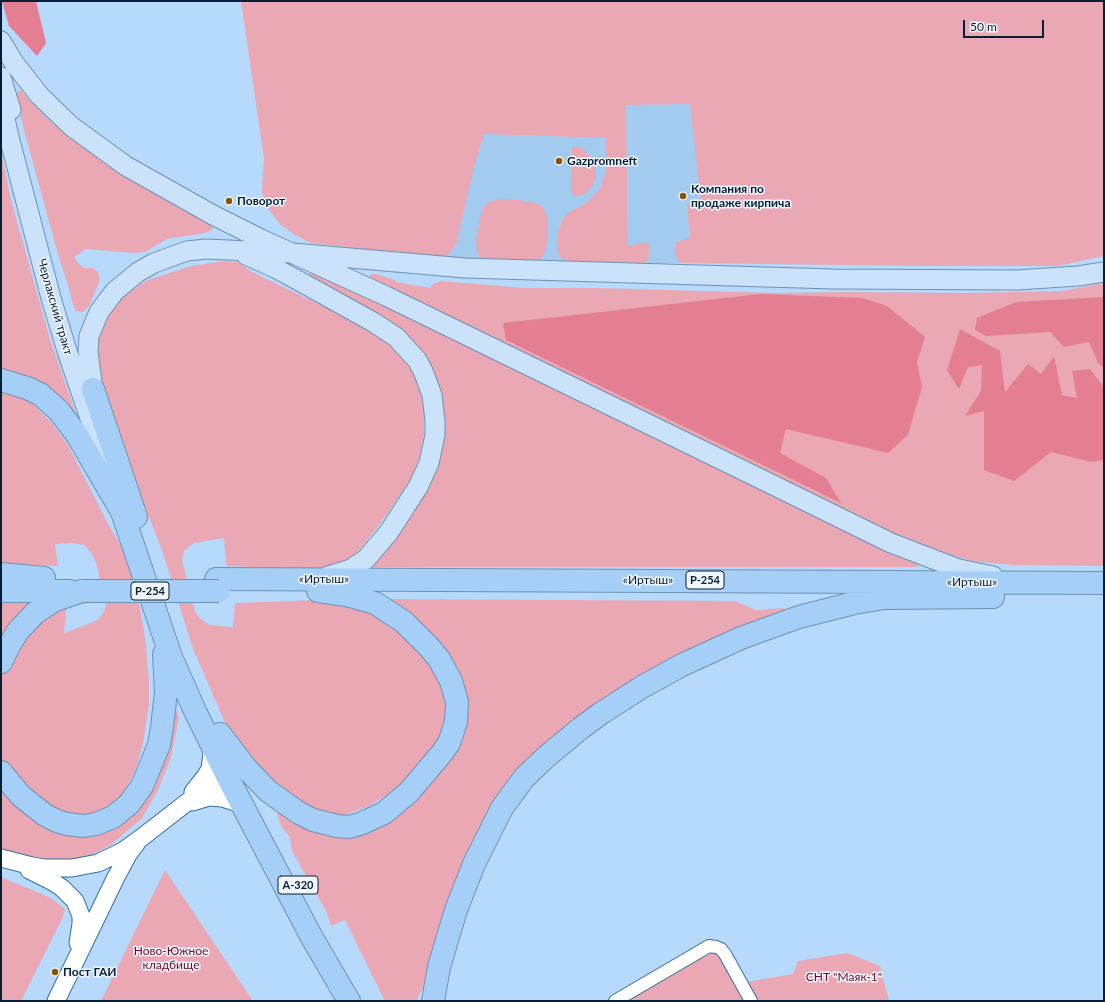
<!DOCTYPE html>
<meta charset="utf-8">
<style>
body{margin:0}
#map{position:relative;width:1105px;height:1002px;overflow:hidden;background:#b6d9fc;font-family:Lato,sans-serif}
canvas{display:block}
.frame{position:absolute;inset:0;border:2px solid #071f35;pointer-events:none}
.scale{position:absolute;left:963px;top:20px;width:81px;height:18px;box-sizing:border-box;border:2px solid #071f35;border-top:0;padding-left:5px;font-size:12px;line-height:14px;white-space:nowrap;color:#071f35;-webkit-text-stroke:3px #f1f6fd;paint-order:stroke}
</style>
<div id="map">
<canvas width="1105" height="1002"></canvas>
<div class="frame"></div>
<div class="scale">50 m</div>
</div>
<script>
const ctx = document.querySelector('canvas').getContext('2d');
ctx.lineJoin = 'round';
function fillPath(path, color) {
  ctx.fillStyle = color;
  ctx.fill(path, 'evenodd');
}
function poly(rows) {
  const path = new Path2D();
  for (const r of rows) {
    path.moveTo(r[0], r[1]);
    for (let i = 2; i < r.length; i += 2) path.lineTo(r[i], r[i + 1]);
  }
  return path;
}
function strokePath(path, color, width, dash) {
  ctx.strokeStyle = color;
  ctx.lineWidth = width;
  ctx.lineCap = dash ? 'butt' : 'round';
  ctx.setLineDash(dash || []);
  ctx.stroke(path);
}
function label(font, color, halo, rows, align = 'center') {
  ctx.font = font + ' Lato,sans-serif';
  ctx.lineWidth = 3;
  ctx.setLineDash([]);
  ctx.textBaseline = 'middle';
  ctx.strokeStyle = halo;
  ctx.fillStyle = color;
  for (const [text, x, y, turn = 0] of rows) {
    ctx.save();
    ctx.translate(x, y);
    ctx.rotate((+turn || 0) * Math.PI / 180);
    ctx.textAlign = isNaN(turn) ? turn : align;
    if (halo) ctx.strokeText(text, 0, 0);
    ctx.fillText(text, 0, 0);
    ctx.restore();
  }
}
fillPath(poly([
 [691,104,701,202,687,205,690,238,675,256,681,263,645,263,650,255,628,246,626,105],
 [483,134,606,138,606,170,600,189,585,204,569,212,564,218,560,224,557,246,559,255,569,262,439,258,474,167]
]), '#a3caef');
fillPath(poly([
 [241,1,1104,1,1104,256,1058,266,925,266,681,263,675,256,676,242,690,238,687,205,701,202,690,104,626,105,628,246,648,242,650,255,645,263,569,262,564,260,559,255,557,246,558,231,563,218,569,212,585,204,600,189,606,170,606,138,484,134,474,167,456,245,448,255,439,258,311,243,295,235,280,224,268,209,262,192,264,158],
 [19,90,22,91,30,101,52,123,104,159,211,223,213,226,212,230,205,233,167,239,145,252,133,253,86,249,74,257,78,263,84,268,93,268,98,272,100,280,89,306,83,312,76,311,73,305,68,285,59,258,24,130,17,100,17,94],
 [572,147,579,147,584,150,592,158,596,168,596,177,593,185,586,193,580,196,575,196,571,192],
 [1,151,11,200,50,339,86,443,1,372],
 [499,199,520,200,539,204,545,211,548,220,548,238,544,255,539,260,532,263,486,261,480,257,477,250,476,239,482,210,487,203],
 [224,261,238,262,252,272,346,317,387,340,406,359,416,376,424,409,424,435,420,457,409,482,380,524,361,548,348,560,335,566,323,568,279,568,226,566,224,538,194,543,184,551,182,560,195,612,200,618,209,625,233,627,235,603,347,599,396,626,425,656,441,679,446,696,447,712,441,734,427,754,396,789,369,806,345,815,327,815,310,810,279,790,253,763,228,729,193,649,162,550,150,519,142,506,99,381,95,355,99,331,107,312,124,296,145,281,191,266],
 [312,271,322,274,838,526,884,550,917,563,919,565,915,567,364,567,431,472,424,360,312,280,309,275],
 [372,274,376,274,395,280,396,282,430,288,433,284,441,281,524,288,598,288,777,293,842,292,967,293,1061,291,1104,283,1104,566,1012,565,972,561,931,549,890,532,372,281,369,277],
 [1,388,27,398,52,423,68,445,107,522,122,548,127,560,140,608,146,645,149,682,149,704,143,743,136,768,123,795,110,808,95,816,65,815,38,800,1,761,1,674,3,668,24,633,67,600,64,633,96,621,102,615,106,607,96,562,92,554,85,545,71,543,55,544,58,566,1,565],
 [1,599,35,600,1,640],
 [389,599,735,601,756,610,784,608,786,609,767,616,718,637,629,683,557,733,513,775,497,796,479,830,443,917,432,951,424,986,416,1001,385,1001,345,920,331,926,326,911,292,851,290,837,281,826,276,809,381,821,465,705],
 [172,706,176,709,179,717,171,757,159,788,142,818,112,844,90,856,73,861,39,859,21,856,1,850,1,789,30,816,122,817],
 [165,870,253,1001,101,1001],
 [1,877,51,898,65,909,62,919,21,1001,1,1001],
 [714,950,738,986,746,982,793,974,798,961,847,953,880,966,889,1001,622,1001]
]), '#e9a8b3');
fillPath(poly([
 [2,1,36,1,46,43,37,56,9,26],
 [760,294,862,298,887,306,925,337,917,362,922,387,908,435,888,453,786,429,780,453,826,478,841,503,506,340,503,323],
 [1104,297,1104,368,1098,363,1089,342,1064,347,1050,332,986,336,975,330,977,318,1016,302],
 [960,329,1000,351,1005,392,1028,364,1041,374,1054,356,1062,395,1077,398,1072,371,1090,369,1104,387,1104,460,1091,462,1051,452,1014,481,984,470,984,411,965,416,981,391,982,365,968,367,959,389,947,370]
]), '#e47f93');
const street = poly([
 [615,1001,709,946,716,947,721,949,725,954,751,1001]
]);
const secondary = poly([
 [193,792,205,777,210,769,212,753,210,744],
 [193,802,209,797,222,798,238,803,245,809],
 [1,858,32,866,44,868,72,868,98,863,123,851,141,838,199,793,227,776],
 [29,870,53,882,62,888,75,901,81,916,81,924,78,943],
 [56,1001,116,877,129,853,136,844]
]);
const primary = poly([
 [1,41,14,63,40,96,71,126,126,166,213,215,263,240,386,296,769,483,891,543,959,569,993,576],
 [1,77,11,110],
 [1,99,8,133,51,298,68,354,112,483],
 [246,255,275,268,310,287,373,322,396,337,417,360,423,371,432,395,435,421,435,435,429,463,418,487,389,532,366,559,351,569,328,576],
 [93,389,88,352,89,336,99,312,108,300,115,291,138,272,154,263,187,251,206,249,293,253,465,268,833,279,1017,280,1078,276,1104,272]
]);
const highway = poly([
 [1,380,27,388,40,394,59,411,77,435,122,512,171,657,195,711,227,776,311,936,349,1001],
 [93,389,136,517],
 [1,574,44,578],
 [216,579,1104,583],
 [1,591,70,591],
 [1,662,10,644,18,631,35,613,55,600,82,591],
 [220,734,245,767,268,791,299,813,313,820,337,826,349,827,360,824,384,813,409,792,442,753,449,743,456,722,457,702,451,681,439,659,429,647,404,622,375,603,346,595,318,591],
 [1,772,21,796,45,815,57,821,67,824,84,826,96,824,113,817,129,804,142,786,159,745,162,727,166,693,164,654],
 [433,1001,439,967,456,910,474,864,502,808,524,778,546,757,581,728,600,714,642,687,682,665,741,638,799,617,854,603,885,598,993,597]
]);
strokePath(street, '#356fa3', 14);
strokePath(secondary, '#356fa3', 19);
strokePath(primary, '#6e91b3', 21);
strokePath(highway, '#6e91b3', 24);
strokePath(street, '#fff', 12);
strokePath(secondary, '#fff', 17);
strokePath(primary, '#cae2fa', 19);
strokePath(highway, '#a6cff7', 22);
const highwayBridge = poly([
 [82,591,219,591]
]);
strokePath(highwayBridge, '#6e91b3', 24, []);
strokePath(highwayBridge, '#a6cff7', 22);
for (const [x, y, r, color] of [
 [559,161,4,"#895401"],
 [683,196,4,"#895401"],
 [229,201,4,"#895401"],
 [55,972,4,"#895401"]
]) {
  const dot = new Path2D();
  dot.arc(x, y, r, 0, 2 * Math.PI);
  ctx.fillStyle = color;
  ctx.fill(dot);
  strokePath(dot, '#f1f6fd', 1.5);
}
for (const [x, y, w] of [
 [705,580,38],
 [150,591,38],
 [298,885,40]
]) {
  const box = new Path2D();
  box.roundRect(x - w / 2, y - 9, w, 18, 3);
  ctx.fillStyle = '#f1f6fd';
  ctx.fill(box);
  strokePath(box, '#071f35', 1);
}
label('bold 11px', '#071f35', null, [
 ["Р-254",705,580],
 ["Р-254",150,591],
 ["А-320",298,885]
]);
label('bold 12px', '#071f35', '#f1f6fd', [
 ["Gazpromneft",567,161],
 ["Компания по",691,189],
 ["продаже кирпича",691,203],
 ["Поворот",237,201],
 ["Пост ГАИ",63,972]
], 'left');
label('12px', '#071f35', '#f1f6fd', [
 ["Черлакский тракт",55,307,74],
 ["«Иртыш»",324,579],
 ["«Иртыш»",648,580],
 ["«Иртыш»",972,582]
]);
label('12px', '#680b2b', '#f1f6fd', [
 ["Ново-Южное",171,951],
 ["кладбище",171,965],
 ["СНТ \"Маяк-1\"",844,977]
]);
</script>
